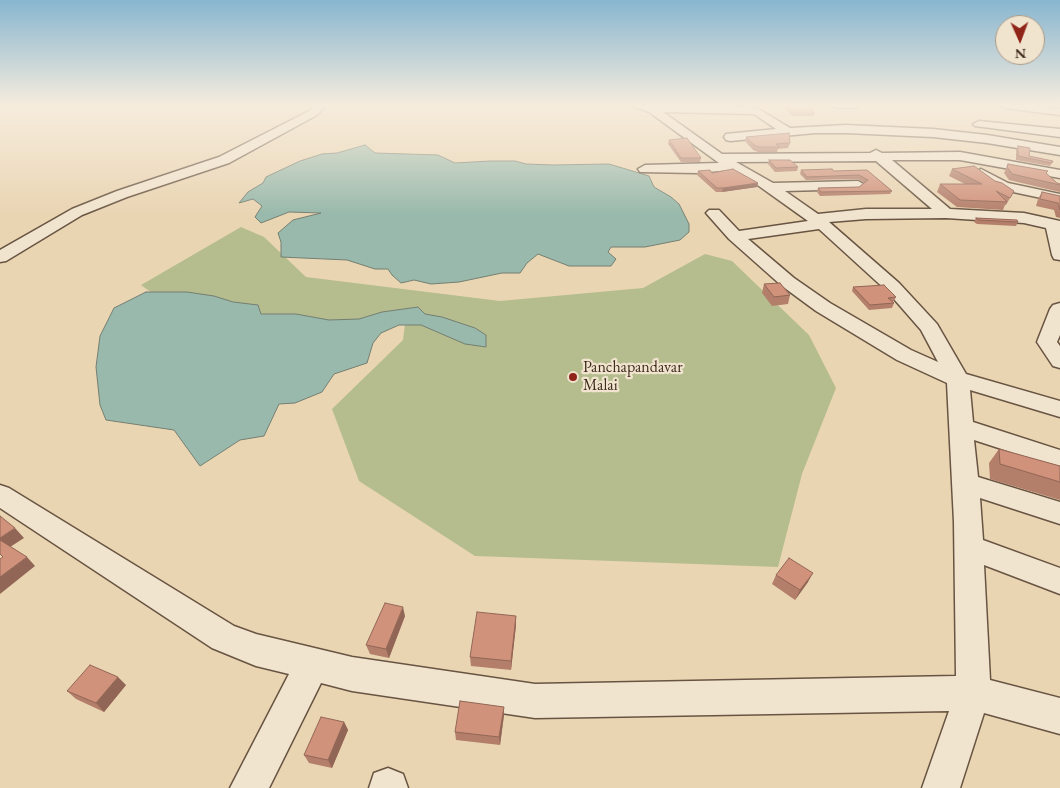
<!DOCTYPE html>
<style>
body{margin:0}
#map{position:relative;width:1060px;height:788px;overflow:hidden;background:#ead5b3;font-family:"EB Garamond",serif}
canvas{display:block}
.north{position:absolute;left:995px;top:15px;width:50px;height:50px;box-sizing:border-box;background:#f1e4ce;border:1px solid #a99987;border-radius:50%;rotate:178deg;font-size:14px;font-weight:700;line-height:20px;text-align:center;color:#3d291c}
.north::after{content:'';display:block;margin:auto;width:18px;height:22px;background:#8f2418;clip-path:polygon(50% 0,100% 100%,50% 72%,0 100%)}
</style>
<div id="map">
<canvas width="1060" height="788"></canvas>
<div class="north">N</div>
</div>
<script>
const ctx = document.querySelector('canvas').getContext('2d');
ctx.lineJoin = 'round';
function fillPath(path, color) {
  ctx.fillStyle = color;
  ctx.fill(path, 'evenodd');
}
function poly(rows) {
  const path = new Path2D();
  for (const r of rows) {
    path.moveTo(r[0], r[1]);
    for (let i = 2; i < r.length; i += 2) path.lineTo(r[i], r[i + 1]);
  }
  return path;
}
function strokePath(path, color, width, dash) {
  ctx.strokeStyle = color;
  ctx.lineWidth = width;
  ctx.lineCap = dash ? 'butt' : 'round';
  ctx.setLineDash(dash || []);
  ctx.stroke(path);
}
function label(font, color, halo, rows, align = 'center') {
  ctx.font = font + ' "EB Garamond",serif';
  ctx.lineWidth = 4.5;
  ctx.setLineDash([]);
  ctx.textBaseline = 'middle';
  ctx.strokeStyle = halo;
  ctx.fillStyle = color;
  for (const [text, x, y, turn = 0] of rows) {
    ctx.save();
    ctx.translate(x, y);
    ctx.rotate((+turn || 0) * Math.PI / 180);
    ctx.textAlign = isNaN(turn) ? turn : align;
    if (halo) ctx.strokeText(text, 0, 0);
    ctx.fillText(text, 0, 0);
    ctx.restore();
  }
}
fillPath(poly([
 [241,227,264,237,306,277,500,301,643,288,705,254,732,261,809,335,836,388,802,474,778,567,475,556,359,481,332,409,403,340,406,316,335,327,159,298,141,285]
]), '#b5bd8e');
const water = poly([
 [365,145,375,153,438,155,455,163,490,161,515,161,526,164,553,165,609,164,649,176,654,187,671,197,679,204,689,224,689,232,680,240,645,247,611,247,608,252,616,259,611,266,569,266,538,254,527,263,520,273,502,273,459,282,431,284,414,280,401,283,392,275,388,269,375,269,347,260,281,257,281,242,278,233,293,220,321,213,289,212,261,223,255,217,262,206,253,199,239,203,248,192,263,183,266,177,300,161,322,154,337,153,365,145],
 [146,292,187,292,214,296,233,302,258,305,261,314,296,314,329,320,359,319,382,312,418,307,425,314,442,317,475,328,486,335,486,347,465,344,421,325,399,325,381,333,373,343,367,363,334,374,322,392,295,403,279,404,264,436,240,440,200,466,174,430,106,420,100,405,96,367,100,336,114,308,146,292]
]);
fillPath(water, '#98b9ab');
strokePath(water, '#747f72', 1);
const minor = poly([
 [315,105,326,105,317,115,229,163,127,197,82,215,6,261,0,262,0,250,72,209,117,191,219,157,309,111,315,105],
 [634,105,757,108,790,128,846,125,933,129,987,135,1060,147,1060,155,987,143,933,137,846,133,815,133,730,141,726,140,724,137,726,134,776,129,754,114,663,112,722,154,870,153,876,150,882,153,960,152,1060,170,1060,178,960,160,892,160,950,209,1024,213,1060,221,1060,260,1054,259,1052,255,1046,228,1024,223,946,218,866,219,829,222,899,283,937,324,966,374,1060,401,1060,417,970,390,973,422,1060,450,1060,468,974,440,978,477,1060,502,1060,524,980,498,983,540,1060,568,1060,594,984,565,990,680,1060,698,1060,734,984,713,960,788,922,788,949,711,535,718,352,691,321,683,269,788,230,788,289,674,256,666,212,648,0,508,0,485,9,488,234,626,256,634,352,657,535,684,956,676,954,522,947,383,897,360,816,311,782,286,729,239,706,213,709,210,719,210,739,231,808,221,759,186,731,170,697,173,640,172,638,169,645,165,719,163,649,112,635,107,634,105],
 [876,161,932,209,866,209,818,214,785,191,858,189,865,185,858,181,773,183,736,162,876,161],
 [819,229,887,291,921,330,938,362,911,350,830,303,794,278,748,239,819,229],
 [832,105,860,105,855,108,837,108,832,105],
 [1000,105,1029,105,1060,109,1060,115,1005,108,1000,105],
 [979,121,1060,129,1060,137,975,126,973,124,979,121],
 [981,169,1008,183,1060,194,1060,202,999,189,976,176,974,173,981,169],
 [1060,303,1060,335,1057,342,1060,346,1060,368,1053,366,1037,342,1050,309,1053,305,1060,303],
 [388,768,403,774,408,788,369,788,374,773,388,768]
]);
strokePath(minor, '#685442', 3);
fillPath(minor, '#f1e4ce');
fillPath(poly([
 [783,105,808,105,815,113,814,116,792,116],
 [746,137,790,143,788,148,778,149,777,152,758,152,753,150,745,141],
 [669,140,701,158,700,162,681,162,668,144],
 [1018,146,1029,156,1053,161,1050,166,1016,160,1016,150],
 [769,160,798,167,797,171,775,172,768,164],
 [1008,164,1046,173,1057,183,1060,184,1060,192,1009,180,1004,173],
 [952,169,1002,183,1010,198,1006,205,1005,205,1003,210,957,207,937,192,940,184,965,184,949,176],
 [801,170,834,171,867,170,892,191,890,194,820,196,817,192,818,188,859,187,865,183,858,179,806,180,800,174],
 [698,171,712,173,758,183,757,187,722,192,716,192,697,175],
 [1042,192,1060,196,1060,218,1056,217,1054,210,1036,206,1038,199],
 [976,218,1018,222,1016,226,977,224,974,222],
 [764,284,790,295,788,304,772,306,762,293],
 [853,287,896,297,894,301,892,302,894,303,892,308,869,310,852,291],
 [999,449,1060,466,1060,500,990,479,989,463],
 [776,575,808,582,795,600,772,584],
 [405,616,389,658,370,654,366,645],
 [516,616,516,625,511,670,471,666,470,657],
 [126,685,104,712,76,699,67,691],
 [504,715,500,745,456,740,455,732],
 [344,722,348,730,332,768,309,763,304,755]
]), '#b37e6a');
fillPath(poly([
 [758,183,757,187,722,192,723,188],
 [15,528,24,538,7,549,0,541,0,538],
 [27,557,35,566,0,594,0,577],
 [813,573,808,582,795,600,800,590],
 [403,607,405,616,389,658,386,649],
 [516,616,516,625,511,670,511,661],
 [118,677,126,685,104,712,96,703],
 [504,707,504,715,500,745,499,737],
 [344,722,348,730,332,768,328,760]
]), '#926656');
const building = poly([
 [786,105,808,105,815,113,792,113,786,105],
 [789,133,790,143,776,144,779,147,759,147,754,145,746,137,789,133],
 [687,138,701,158,681,158,669,140,687,138],
 [1018,146,1030,148,1029,156,1053,161,1052,163,1018,156,1018,146],
 [769,160,790,160,798,167,776,168,769,160],
 [1008,164,1048,171,1046,173,1057,183,1060,184,1060,185,1012,174,1007,167,1008,164],
 [974,166,995,181,1002,183,1014,191,1010,198,996,191,1007,202,960,200,940,184,982,184,952,169,974,166],
 [733,169,758,183,723,188,717,188,698,171,710,170,712,173,733,169],
 [832,169,834,171,867,170,892,191,821,192,818,188,859,187,868,180,859,175,807,177,801,170,832,169],
 [1042,192,1060,196,1060,210,1058,203,1040,199,1042,192],
 [976,218,1017,220,1018,222,979,220,976,218],
 [780,283,790,295,774,297,764,284,780,283],
 [884,285,896,297,888,298,894,303,870,305,853,287,884,285],
 [999,449,1060,466,1060,482,1000,464,999,449],
 [0,516,15,528,0,538,0,516],
 [0,540,27,557,0,577,0,559,3,557,0,554,0,540],
 [789,558,813,573,800,590,776,575,789,558],
 [385,603,403,607,386,649,366,645,385,603],
 [477,612,516,616,511,661,470,657,477,612],
 [90,665,118,677,96,703,67,691,90,665],
 [460,701,504,707,499,737,455,732,460,701],
 [321,717,344,722,328,760,304,755,321,717]
]);
fillPath(building, '#d0927b');
strokePath(building, '#926656', 1);
const sky = ctx.createLinearGradient(0, 0, 0, 215);
sky.addColorStop(0, '#88b6d0');
sky.addColorStop(0.49, '#f6ecdd');
sky.addColorStop(1, '#f6ecdd00');
ctx.fillStyle = sky;
ctx.fillRect(0, 0, 1060, 215);
for (const [x, y, r, color] of [
 [573,377,5,"#8f2418"]
]) {
  const dot = new Path2D();
  dot.arc(x, y, r, 0, 2 * Math.PI);
  ctx.fillStyle = color;
  ctx.fill(dot);
  strokePath(dot, '#f1e4ce', 2);
}
label('16px', '#3d291c', '#f1e4ce', [
 ["Panchapandavar",583,368],
 ["Malai",583,386]
], 'left');
</script>
